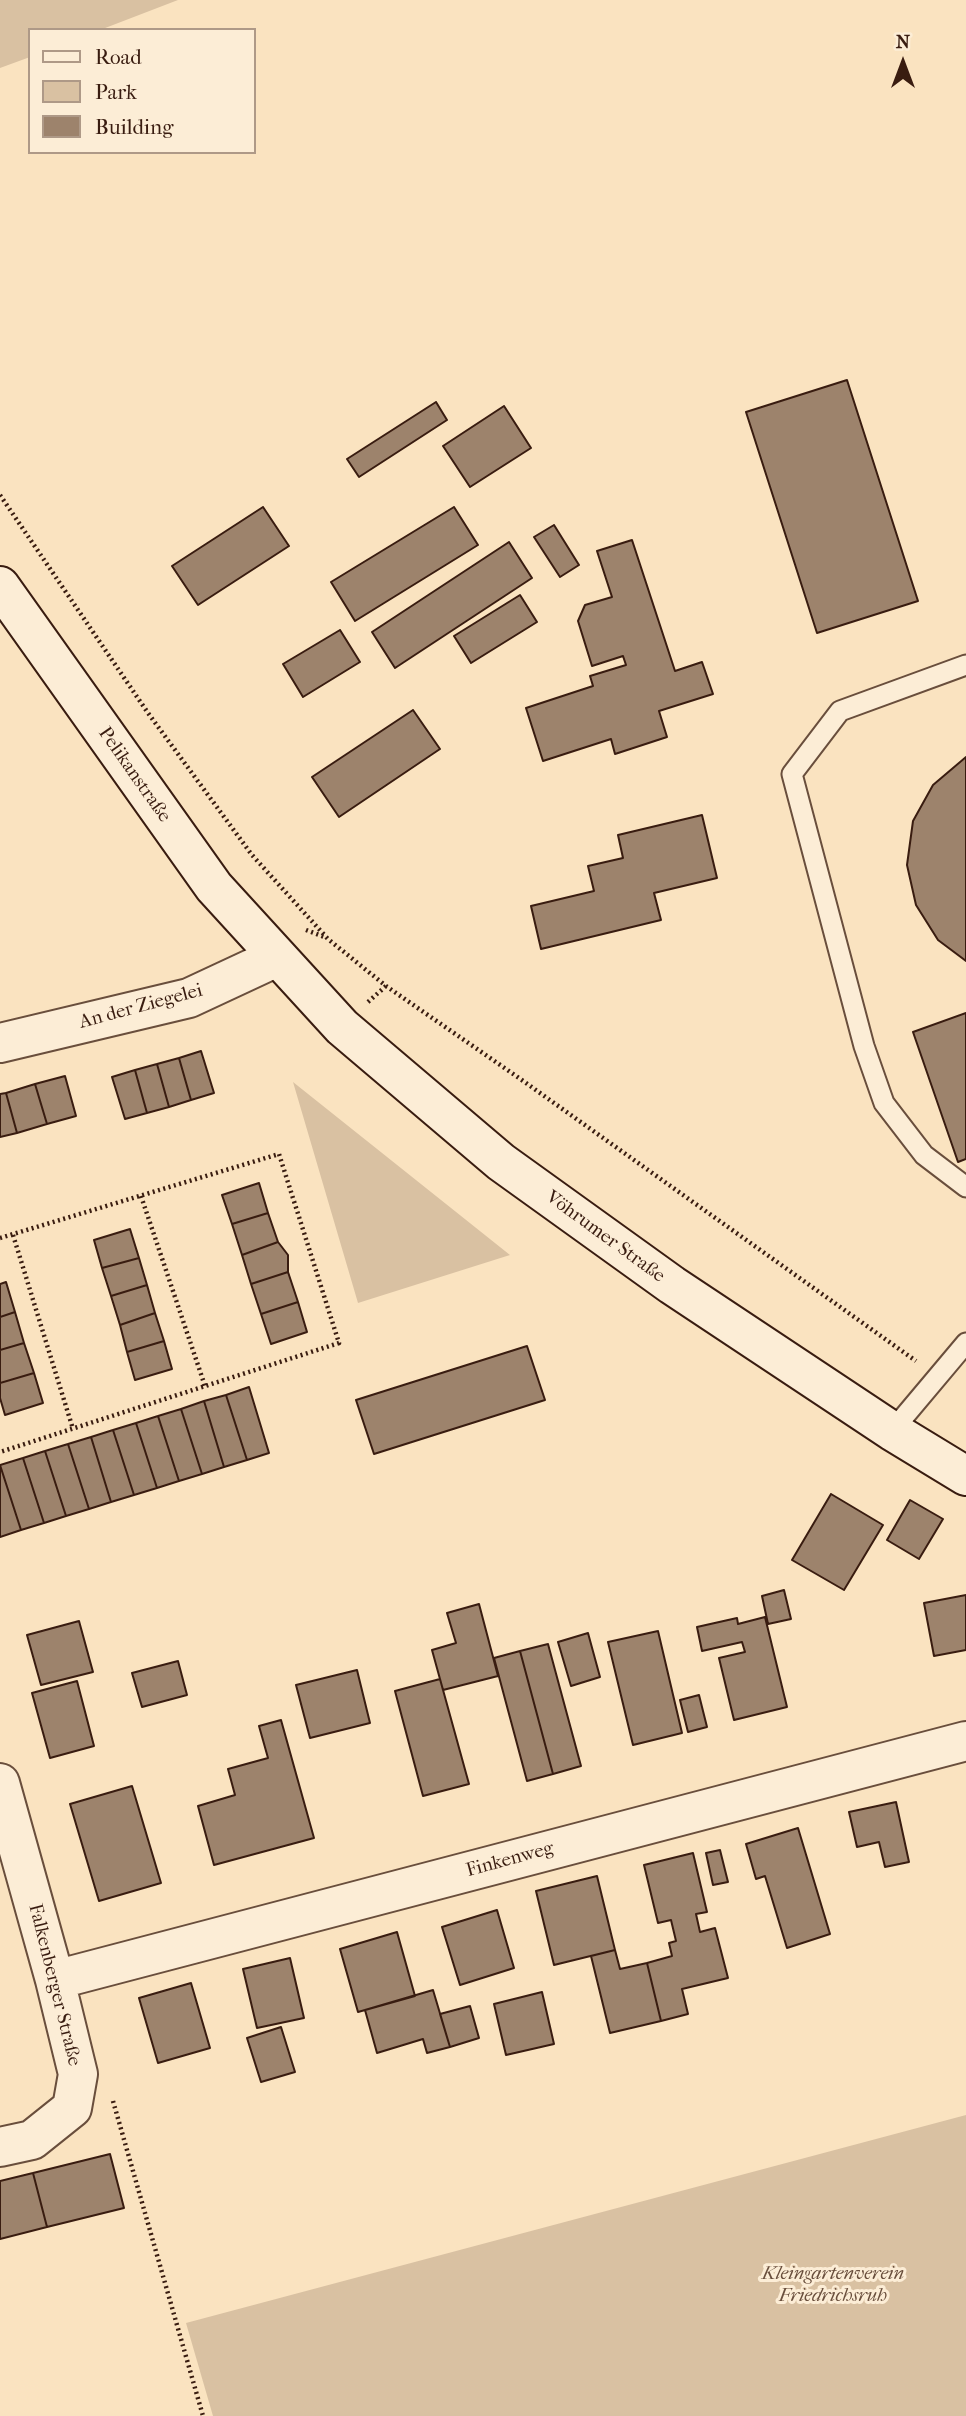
<!DOCTYPE html>
<meta charset="utf-8">
<style>
body{margin:0}
#map{position:relative;width:966px;height:2416px;overflow:hidden;background:#fae3c0;font-family:"IM FELL French Canon",serif}
canvas{display:block}
.legend{position:absolute;left:28px;top:28px;width:228px;height:126px;box-sizing:border-box;background:#fcedd6;border:2px solid #ae9987;margin:0;padding:9px 12px;list-style:none;font-size:21px;color:#391c10}
.legend li{display:flex;align-items:center;gap:14px;height:35px}
.legend b{width:35px;border:2px solid #ae9987}
.north{position:absolute;left:868px;top:28px;width:70px;height:70px;-webkit-text-stroke:5px #fcedd6;paint-order:stroke;rotate:0deg;font-size:19px;font-weight:700;line-height:28px;text-align:center;color:#391c10}
.north::after{content:'';display:block;margin:auto;width:24px;height:32px;background:#391c10;clip-path:polygon(50% 0,100% 100%,50% 72%,0 100%)}
</style>
<div id="map">
<canvas width="966" height="2416"></canvas>
<ul class="legend">
<li><b style="height:9px;background:#fcedd6"></b>Road</li>
<li><b style="height:19px;background:#d9c1a2"></b>Park</li>
<li><b style="height:19px;background:#9d836c"></b>Building</li>
</ul>
<div class="north">N</div>
</div>
<script>
const ctx = document.querySelector('canvas').getContext('2d');
ctx.lineJoin = 'round';
function fillPath(path, color) {
  ctx.fillStyle = color;
  ctx.fill(path, 'evenodd');
}
function poly(rows) {
  const path = new Path2D();
  for (const r of rows) {
    path.moveTo(r[0], r[1]);
    for (let i = 2; i < r.length; i += 2) path.lineTo(r[i], r[i + 1]);
  }
  return path;
}
function strokePath(path, color, width, dash) {
  ctx.strokeStyle = color;
  ctx.lineWidth = width;
  ctx.lineCap = dash ? 'butt' : 'round';
  ctx.setLineDash(dash || []);
  ctx.stroke(path);
}
function label(font, color, halo, rows, align = 'center') {
  ctx.font = font + ' "IM FELL French Canon",serif';
  ctx.lineWidth = 6;
  ctx.setLineDash([]);
  ctx.textBaseline = 'middle';
  ctx.strokeStyle = halo;
  ctx.fillStyle = color;
  for (const [text, x, y, turn = 0] of rows) {
    ctx.save();
    ctx.translate(x, y);
    ctx.rotate((+turn || 0) * Math.PI / 180);
    ctx.textAlign = isNaN(turn) ? turn : align;
    if (halo) ctx.strokeText(text, 0, 0);
    ctx.fillText(text, 0, 0);
    ctx.restore();
  }
}
fillPath(poly([
 [0,0,178,0,100,30,30,30,30,57,0,68],
 [293,1082,510,1255,358,1303],
 [966,2115,966,2416,213,2416,186,2323]
]), '#d9c1a2');
const building = poly([
 [847,380,918,601,817,633,746,412,847,380],
 [436,402,447,420,359,477,347,459,436,402],
 [504,406,531,448,470,487,443,446,504,406],
 [263,507,289,546,198,605,172,566,263,507],
 [454,507,478,545,355,621,331,582,454,507],
 [554,525,579,565,560,577,534,537,554,525],
 [632,540,675,671,702,662,713,694,659,711,667,737,615,754,611,739,543,761,526,708,593,686,590,676,626,665,623,656,592,666,578,621,585,605,612,597,597,551,632,540],
 [509,542,532,578,395,668,372,632,509,542],
 [520,595,537,622,471,663,454,636,520,595],
 [340,630,360,662,303,697,283,664,340,630],
 [413,710,440,749,339,817,312,777,413,710],
 [966,757,966,961,938,940,916,905,907,865,913,821,933,785,966,757],
 [702,815,717,878,654,893,661,920,541,949,531,906,594,891,588,866,623,858,618,835,702,815],
 [966,1013,966,1159,958,1162,913,1032,966,1013],
 [201,1051,214,1093,191,1100,179,1058,201,1051],
 [179,1058,191,1100,169,1107,157,1064,179,1058],
 [157,1064,169,1107,147,1113,135,1070,157,1064],
 [135,1070,147,1113,125,1119,112,1077,135,1070],
 [65,1076,76,1116,47,1124,35,1084,65,1076],
 [35,1084,47,1124,17,1133,6,1093,35,1084],
 [6,1093,17,1133,0,1137,0,1094,6,1093],
 [259,1183,268,1213,232,1224,222,1195,259,1183],
 [268,1213,278,1242,242,1255,232,1224,268,1213],
 [130,1229,139,1258,102,1268,94,1240,130,1229],
 [278,1242,288,1255,288,1272,251,1284,242,1255,278,1242],
 [139,1258,147,1285,111,1296,102,1268,139,1258],
 [288,1272,298,1302,261,1314,251,1284,288,1272],
 [6,1282,15,1312,0,1317,0,1284,6,1282],
 [147,1285,155,1313,120,1325,111,1296,147,1285],
 [298,1302,307,1332,271,1344,261,1314,298,1302],
 [15,1312,24,1343,0,1350,0,1317,15,1312],
 [155,1313,164,1341,127,1352,120,1325,155,1313],
 [164,1341,172,1369,135,1380,127,1352,164,1341],
 [24,1343,34,1373,0,1383,0,1350,24,1343],
 [527,1346,545,1400,374,1454,356,1400,527,1346],
 [34,1373,43,1403,5,1415,0,1398,0,1383,34,1373],
 [249,1387,269,1453,247,1460,226,1395,249,1387],
 [226,1395,247,1460,224,1467,204,1401,226,1395],
 [204,1401,224,1467,202,1474,181,1409,204,1401],
 [181,1409,202,1474,179,1481,158,1416,181,1409],
 [158,1416,179,1481,157,1488,136,1423,158,1416],
 [136,1423,157,1488,134,1495,113,1430,136,1423],
 [113,1430,134,1495,111,1502,91,1437,113,1430],
 [91,1437,111,1502,89,1509,68,1444,91,1437],
 [68,1444,89,1509,66,1516,45,1451,68,1444],
 [45,1451,66,1516,44,1523,23,1458,45,1451],
 [23,1458,44,1523,21,1530,0,1465,23,1458],
 [0,1465,21,1530,0,1537,0,1465],
 [831,1494,883,1525,844,1590,792,1560,831,1494],
 [910,1500,943,1519,919,1559,887,1540,910,1500],
 [784,1590,791,1619,768,1624,762,1596,784,1590],
 [966,1595,966,1650,934,1656,924,1603,966,1595],
 [479,1604,498,1676,443,1690,432,1650,456,1643,447,1613,479,1604],
 [765,1617,787,1707,734,1720,719,1658,745,1652,742,1642,702,1651,697,1627,737,1618,738,1624,765,1617],
 [79,1621,93,1672,41,1685,27,1635,79,1621],
 [658,1631,682,1733,633,1745,608,1642,658,1631],
 [588,1633,600,1677,571,1686,558,1642,588,1633],
 [548,1644,581,1766,553,1774,520,1651,548,1644],
 [520,1651,553,1774,527,1781,494,1658,520,1651],
 [178,1661,187,1695,142,1707,132,1673,178,1661],
 [357,1670,370,1723,310,1738,296,1685,357,1670],
 [440,1679,469,1784,423,1796,395,1691,440,1679],
 [77,1681,94,1746,50,1758,32,1693,77,1681],
 [699,1695,707,1727,688,1732,680,1700,699,1695],
 [281,1720,314,1838,214,1865,198,1806,235,1795,228,1769,268,1758,259,1726,281,1720],
 [132,1786,161,1883,99,1901,70,1804,132,1786],
 [896,1802,909,1862,885,1867,879,1842,857,1847,849,1812,896,1802],
 [798,1828,830,1934,787,1948,765,1876,756,1879,746,1844,798,1828],
 [720,1850,728,1882,713,1885,706,1853,720,1850],
 [693,1853,707,1912,696,1914,700,1932,715,1928,728,1978,682,1989,688,2014,661,2021,647,1963,672,1956,669,1943,676,1941,671,1920,658,1923,644,1865,693,1853],
 [597,1876,615,1950,554,1965,536,1891,597,1876],
 [497,1910,514,1968,460,1985,442,1927,497,1910],
 [397,1932,415,1996,358,2012,340,1949,397,1932],
 [615,1950,620,1969,647,1963,661,2021,610,2033,591,1956,615,1950],
 [290,1958,304,2018,257,2028,243,1969,290,1958],
 [191,1983,210,2048,158,2063,139,1998,191,1983],
 [433,1990,450,2047,427,2053,423,2039,377,2053,365,2010,433,1990],
 [542,1992,554,2044,506,2055,494,2004,542,1992],
 [470,2006,479,2038,450,2047,440,2014,470,2006],
 [281,2027,295,2072,261,2082,247,2038,281,2027],
 [110,2154,124,2208,47,2227,33,2173,110,2154],
 [33,2173,47,2227,0,2239,0,2181,33,2173]
]);
fillPath(building, '#9d836c');
strokePath(building, '#391c10', 2);
const lane = poly([
 [966,665,840,711,792,774,864,1046,884,1103,924,1155,966,1187],
 [892,1431,966,1343]
]);
const street = poly([
 [0,1043,189,998,277,957],
 [0,1783,55,1980,78,2074,72,2108,32,2140,0,2147],
 [55,1980,966,1741]
]);
const secondary = poly([
 [0,586,214,887,342,1027,501,1162,672,1285,892,1431,966,1476]
]);
strokePath(lane, '#694e3c', 23);
strokePath(street, '#694e3c', 42);
strokePath(secondary, '#391c10', 42);
strokePath(poly([
 [0,495,148,713,252,855,328,939,386,986,519,1078,916,1361],
 [306,930,327,938],
 [368,1002,386,986],
 [141,1196,205,1386],
 [13,1235,73,1429],
 [0,1238,279,1154,339,1343,0,1452],
 [113,2101,203,2416]
]), '#391c10', 4.5, [2, 3.5]);
strokePath(lane, '#fcedd6', 19);
strokePath(street, '#fcedd6', 38);
strokePath(secondary, '#fcedd6', 38);
label('19px', '#391c10', '#fcedd6', [
 ["Pelikanstraße",134,775,55],
 ["An der Ziegelei",141,1007,-15],
 ["Vöhrumer Straße",605,1237,36],
 ["Finkenweg",510,1860,-15],
 ["Falkenberger Straße",54,1985,76]
]);
label('italic 19px', '#694e3c', '#fcedd6', [
 ["Kleingartenverein",833,2274],
 ["Friedrichsruh",833,2296]
]);
</script>
